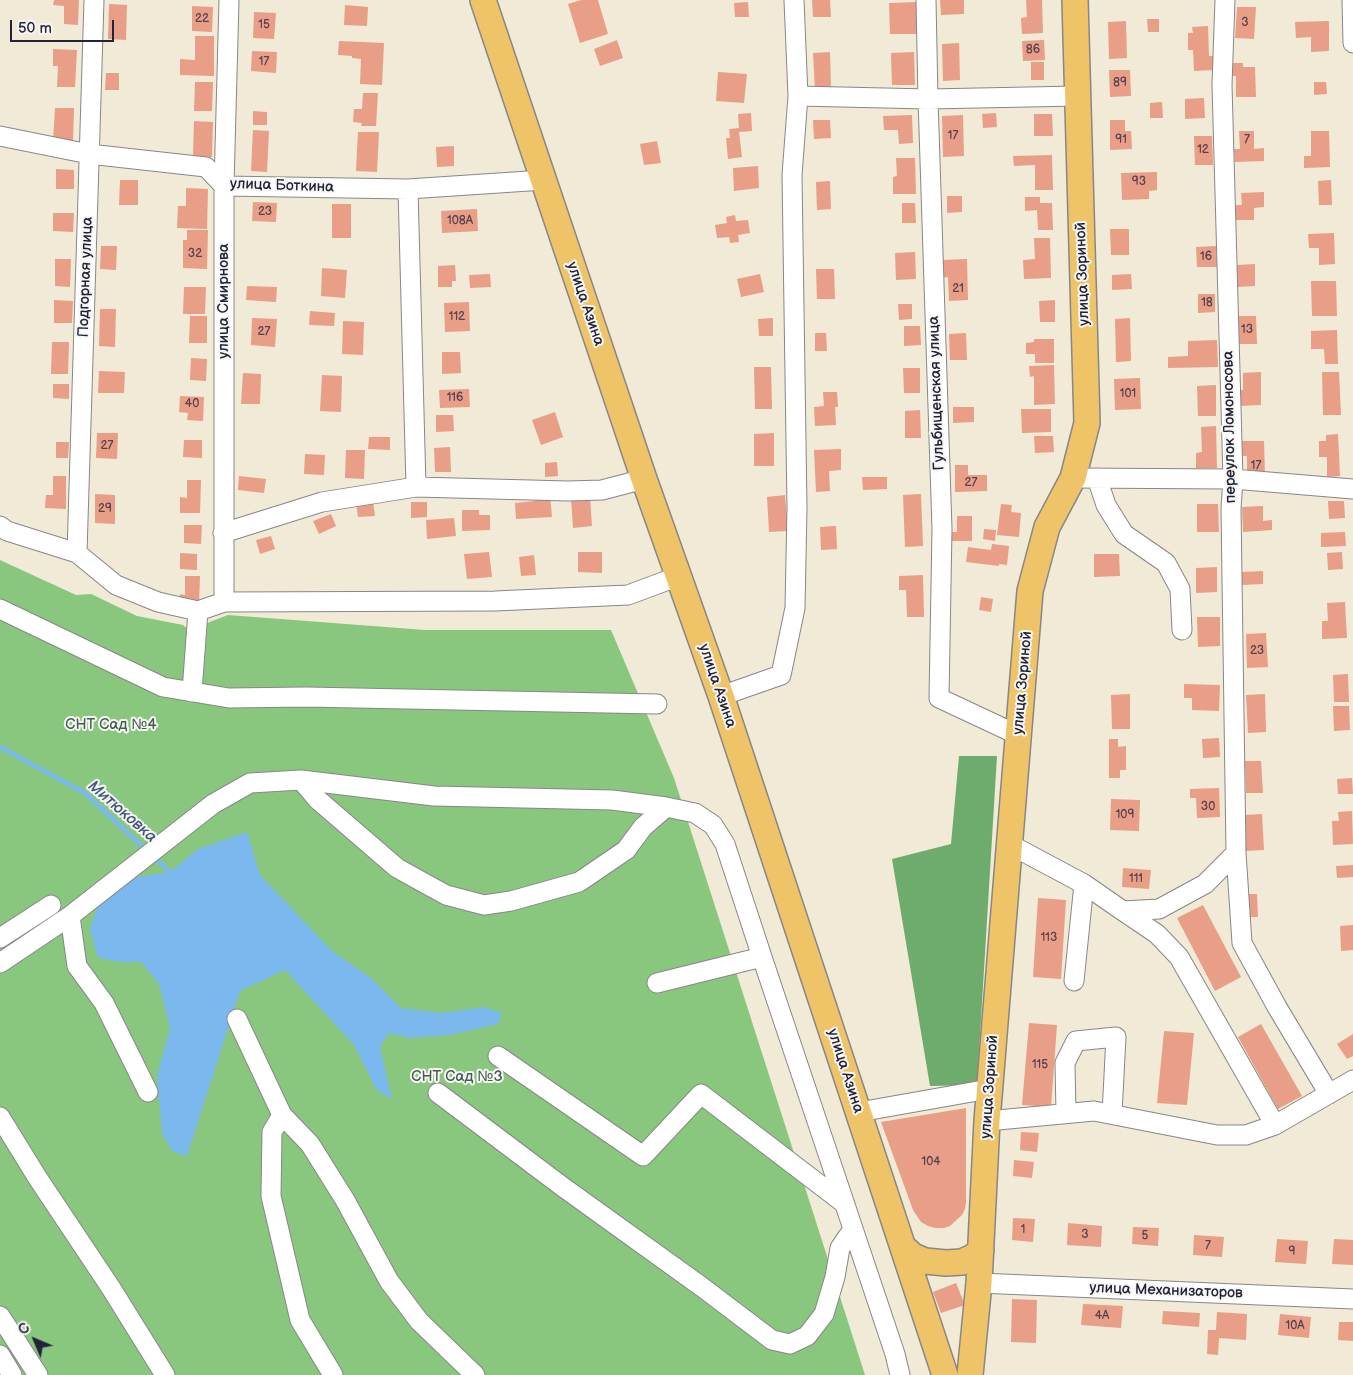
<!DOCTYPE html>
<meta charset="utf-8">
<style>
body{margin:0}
#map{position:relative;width:1353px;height:1375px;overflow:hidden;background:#f0ead6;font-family:"Balsamiq Sans",sans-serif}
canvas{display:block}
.north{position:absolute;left:10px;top:1315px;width:50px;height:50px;-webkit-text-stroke:4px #f6f6f2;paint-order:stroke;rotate:315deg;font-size:14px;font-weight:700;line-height:20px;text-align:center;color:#22223b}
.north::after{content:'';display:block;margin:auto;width:18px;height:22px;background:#22223b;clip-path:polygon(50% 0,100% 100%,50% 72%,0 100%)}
.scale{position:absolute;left:10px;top:20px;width:104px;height:22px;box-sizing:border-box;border:2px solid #22223b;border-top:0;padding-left:6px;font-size:15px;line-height:18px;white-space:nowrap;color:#22223b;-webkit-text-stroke:4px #f6f6f2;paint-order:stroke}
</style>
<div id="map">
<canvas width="1353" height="1375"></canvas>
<div class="north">С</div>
<div class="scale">50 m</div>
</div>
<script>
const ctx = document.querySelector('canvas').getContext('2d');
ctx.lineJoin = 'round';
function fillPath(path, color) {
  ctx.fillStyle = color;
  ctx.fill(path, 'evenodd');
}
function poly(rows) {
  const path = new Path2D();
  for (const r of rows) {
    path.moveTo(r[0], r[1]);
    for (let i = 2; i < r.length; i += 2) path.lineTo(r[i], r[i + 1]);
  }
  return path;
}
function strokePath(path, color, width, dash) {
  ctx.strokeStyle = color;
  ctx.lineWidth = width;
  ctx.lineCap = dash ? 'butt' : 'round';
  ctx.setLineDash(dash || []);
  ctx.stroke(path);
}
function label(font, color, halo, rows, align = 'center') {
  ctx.font = font + ' "Balsamiq Sans",sans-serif';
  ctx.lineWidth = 4;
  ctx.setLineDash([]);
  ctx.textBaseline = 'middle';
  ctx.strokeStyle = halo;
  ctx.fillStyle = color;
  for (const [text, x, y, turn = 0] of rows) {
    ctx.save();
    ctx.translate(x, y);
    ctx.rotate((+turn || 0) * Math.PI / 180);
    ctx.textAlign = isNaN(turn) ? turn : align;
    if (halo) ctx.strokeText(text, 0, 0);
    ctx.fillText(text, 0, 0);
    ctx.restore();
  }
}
fillPath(poly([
 [0,560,76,595,91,594,137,616,183,625,189,630,228,615,425,630,611,630,674,778,865,1375,0,1375]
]), '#89c77e');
fillPath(poly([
 [959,756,997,756,977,1085,930,1086,892,859,951,844]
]), '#6eac6d');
fillPath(poly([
 [247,832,260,875,332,951,371,978,401,1008,442,1013,484,1007,502,1013,498,1024,449,1035,410,1038,389,1033,380,1046,392,1100,376,1089,354,1045,285,970,240,991,187,1156,172,1151,162,1133,157,1076,170,1028,159,984,141,962,121,962,98,958,90,929,99,902,116,889,138,877,170,872,198,849]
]), '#7bb8ee');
strokePath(poly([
 [0,747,85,793,147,851],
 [153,856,170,872]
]), '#7bb8ee', 4.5);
fillPath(poly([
 [54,0,79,0,78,25,64,24,64,6,53,5],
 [581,0,598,0,608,34,580,43,568,4],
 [812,0,830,0,831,17,813,17],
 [940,0,964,0,964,14,941,15],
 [1026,0,1042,0,1043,33,1022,34,1021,18,1027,17],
 [748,2,749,17,735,17,734,3],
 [917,2,918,34,890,34,889,3],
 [109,4,127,5,126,40,108,39],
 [345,5,368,7,367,26,344,25],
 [192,6,213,7,212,32,192,31],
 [1237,7,1256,7,1254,39,1235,38],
 [254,12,276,13,274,39,253,38],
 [1147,19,1159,19,1159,32,1148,32],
 [1126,21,1127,58,1109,59,1108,22],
 [1329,21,1329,51,1311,52,1311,37,1296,38,1295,22],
 [1208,26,1209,56,1213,56,1214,70,1194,71,1193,50,1188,50,1188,33,1193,33,1192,27],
 [195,36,214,36,214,76,180,75,180,59,195,60],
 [617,40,623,58,600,66,594,49],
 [1044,40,1045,60,1023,61,1022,41],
 [339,41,384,43,382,85,360,84,361,59,352,58,352,56,338,55],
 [959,43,960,80,943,81,942,44],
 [53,49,77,50,75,87,57,87,58,66,53,66],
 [252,51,277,52,276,73,251,71],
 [830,52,831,89,815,90,813,53],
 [914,52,915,85,892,85,891,53],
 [1031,62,1044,62,1044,80,1031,80],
 [1231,63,1243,63,1243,67,1255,67,1256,97,1236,97,1236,76,1231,76],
 [1109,70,1130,70,1131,96,1110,97],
 [718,72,747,74,744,103,716,101],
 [106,73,119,73,119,90,105,90],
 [195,82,213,82,212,111,194,111],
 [1314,82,1326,82,1327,94,1314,95],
 [363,93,378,93,376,126,361,126,362,123,353,122,354,109,362,109],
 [1204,98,1205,118,1185,119,1185,99],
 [1162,102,1163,118,1150,118,1150,103],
 [55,108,74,108,73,142,53,141],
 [253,111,267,112,267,125,253,125],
 [751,113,752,131,739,132,742,157,728,159,726,138,730,138,729,129,739,128,738,114],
 [996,113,997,127,983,128,982,114],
 [1034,114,1052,114,1053,136,1034,136],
 [912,115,913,143,899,144,898,130,884,130,883,116],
 [963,115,964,156,943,157,942,116],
 [813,120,830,120,831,138,814,139],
 [1110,120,1125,120,1125,131,1131,131,1132,149,1110,150],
 [194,121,213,122,212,157,193,156],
 [253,130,269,131,267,172,251,171],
 [1239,131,1254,131,1254,149,1264,148,1264,161,1235,162,1234,149,1240,149],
 [1311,131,1329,131,1330,167,1304,168,1304,156,1311,156],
 [358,132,379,132,377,172,356,171],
 [1194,136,1212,136,1213,165,1195,165],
 [657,141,661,163,644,165,640,144],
 [454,146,454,166,437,167,436,147],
 [1052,155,1053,190,1035,190,1035,165,1014,166,1013,156],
 [896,158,915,158,916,194,893,194,893,177,897,176],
 [758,166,759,188,734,191,733,168],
 [56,169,74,170,74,189,56,189],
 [1157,172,1157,190,1149,191,1149,199,1122,200,1121,173],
 [120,180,138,180,138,205,119,205],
 [1331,180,1332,205,1319,205,1318,181],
 [830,181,831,209,817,210,816,182],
 [186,188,208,189,207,229,177,228,178,206,186,206],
 [1264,192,1264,207,1254,208,1254,220,1236,220,1236,205,1242,205,1241,193],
 [947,196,962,196,962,212,947,213],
 [1025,197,1040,197,1040,203,1052,203,1053,230,1038,230,1037,210,1025,211],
 [253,202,277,203,276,222,252,221],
 [902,203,915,203,916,223,902,223],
 [332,204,351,204,351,238,332,238],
 [477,209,478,231,442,233,441,211],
 [53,213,74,213,73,232,53,231],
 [735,215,736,221,748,220,750,233,738,235,739,242,730,243,729,237,717,238,715,225,727,223,726,217],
 [1110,229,1129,229,1129,255,1111,255],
 [187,230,208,230,207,269,183,268,183,240,187,240],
 [1334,233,1335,264,1319,265,1319,248,1309,248,1308,234],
 [1034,238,1050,238,1051,278,1024,279,1023,260,1035,259],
 [101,246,117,246,116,270,100,269],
 [1216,246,1217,267,1197,267,1196,247],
 [915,252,916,279,896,280,895,253],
 [55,259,71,259,70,287,55,286],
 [967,259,968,300,949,301,948,277,942,278,941,260],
 [1255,264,1255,286,1237,287,1237,265],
 [455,265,456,281,452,281,452,287,438,287,438,266],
 [322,268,347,270,345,298,321,296],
 [816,269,834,269,835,299,817,299],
 [490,274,491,287,470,288,469,275],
 [760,274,764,292,741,297,737,279],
 [1131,274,1132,289,1112,290,1112,275],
 [1311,281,1336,281,1337,316,1312,316],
 [247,286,277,287,276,302,246,300],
 [184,287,206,287,205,314,183,314],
 [1198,294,1215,294,1215,312,1198,313],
 [54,300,73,301,72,323,54,323],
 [1055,300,1055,322,1040,322,1039,301],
 [469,302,470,331,445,332,444,303],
 [898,304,912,304,912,319,899,320],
 [100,309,116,309,115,347,99,346],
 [310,311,335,313,334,326,309,325],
 [190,316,207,316,207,343,189,343],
 [1237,316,1256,316,1257,344,1237,344],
 [252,318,277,319,275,347,251,345],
 [773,318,773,336,759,336,758,319],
 [1130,318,1131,361,1116,362,1115,319],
 [343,321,364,322,363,355,342,354],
 [904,326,920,326,921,345,904,346],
 [1337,330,1338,364,1325,364,1324,349,1311,349,1311,331],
 [815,333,826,333,827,351,815,351],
 [966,333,967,360,950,360,949,334],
 [1034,339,1054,339,1054,363,1035,363,1035,354,1026,354,1026,343,1034,342],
 [1217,340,1218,367,1168,368,1168,357,1188,356,1188,341],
 [52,342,69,342,68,374,51,374],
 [442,352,460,352,461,373,442,374],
 [191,358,207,359,206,381,190,380],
 [1054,365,1055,404,1034,405,1034,376,1030,377,1029,366],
 [754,367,771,367,772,409,755,409],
 [903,368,920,368,920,393,904,393],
 [99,371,125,372,124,393,98,393],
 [1261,372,1261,405,1238,406,1238,390,1243,390,1243,373],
 [1322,372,1339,372,1341,415,1323,415],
 [243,373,261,374,260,404,241,404],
 [322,375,342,376,341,412,320,411],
 [1140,378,1141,409,1115,410,1114,379],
 [53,384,69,384,69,399,53,398],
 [1216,385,1216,416,1198,416,1197,386],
 [469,389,470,407,440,408,439,390],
 [823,392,837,392,838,407,835,407,836,425,815,426,814,407,824,406],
 [180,396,204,397,203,421,187,420,188,413,179,412],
 [953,407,974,407,974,422,953,423],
 [1021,409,1051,409,1051,432,1022,433],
 [920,410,921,438,905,438,905,411],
 [555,412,563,437,541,445,532,420],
 [436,415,453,415,454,431,436,432],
 [1216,426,1217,468,1196,468,1196,453,1202,452,1201,427],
 [97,433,118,433,117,459,96,458],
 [774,433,774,466,754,466,754,434],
 [1338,434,1340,476,1327,477,1327,457,1319,457,1319,441,1326,441,1326,435],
 [1034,436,1053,436,1054,452,1035,453],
 [369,437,390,437,390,450,368,449],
 [184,440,202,440,202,458,183,457],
 [1240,441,1264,441,1265,477,1247,478,1247,456,1241,456],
 [56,442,69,442,68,458,56,458],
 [450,447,451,472,435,472,434,448],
 [841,449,841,470,829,471,830,491,816,492,814,450],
 [346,450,365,450,364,479,345,478],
 [305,454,325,455,324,475,304,474],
 [557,462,558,476,545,477,545,463],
 [955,465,968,465,968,475,987,475,987,491,955,492],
 [53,476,66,476,66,509,45,508,46,495,53,495],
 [239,476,266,479,264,493,238,490],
 [862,477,887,477,887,489,863,490],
 [187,480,201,480,200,513,180,513,180,497,187,498],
 [95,494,115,495,115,524,95,523],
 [921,494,923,546,905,547,903,495],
 [550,495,552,517,516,519,515,503,535,501,535,496],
 [785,495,788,531,769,532,767,497],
 [590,497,592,526,573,528,571,498],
 [373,501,375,516,358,517,356,503],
 [1328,501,1344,501,1345,518,1329,519],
 [411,502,427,502,427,517,411,518],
 [1001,504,1012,505,1011,512,1021,513,1019,537,997,535],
 [1197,504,1218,504,1219,532,1197,532],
 [1263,506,1263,521,1272,520,1272,530,1243,532,1242,507],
 [462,510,479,510,479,515,490,515,490,530,462,531],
 [331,514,336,526,319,534,313,521],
 [957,516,972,516,972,541,952,541,952,532,957,532],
 [454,518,456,536,427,539,426,520],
 [184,525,202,525,201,544,184,543],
 [836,526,837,549,821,550,820,527],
 [984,529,996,530,995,541,983,539],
 [1345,532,1346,546,1321,547,1321,533],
 [271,536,275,549,260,554,256,540],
 [992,544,1009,546,1007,565,999,564,999,566,966,562,968,547,991,550],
 [489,552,492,577,467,579,464,554],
 [578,552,602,552,602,573,578,572],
 [1342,552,1343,569,1328,570,1327,553],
 [180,553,197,554,197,570,180,569],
 [1094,554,1119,554,1120,576,1094,577],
 [534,555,536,575,521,576,519,557],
 [1217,567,1217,592,1196,593,1196,568],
 [1263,571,1263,584,1242,585,1242,572],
 [923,575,924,617,907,617,906,590,899,590,899,576],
 [185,576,200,576,199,606,179,605,180,594,185,595],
 [981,597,993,599,991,612,979,610],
 [1345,602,1347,638,1322,639,1322,621,1328,621,1327,603],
 [1197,617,1220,617,1220,646,1198,647],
 [1266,633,1268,667,1247,668,1246,634],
 [1348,674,1349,702,1334,702,1333,675],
 [1184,684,1220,685,1219,711,1192,710,1192,698,1184,698],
 [1130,694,1130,729,1112,729,1111,695],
 [1265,694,1266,732,1248,733,1246,695],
 [1333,706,1349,706,1350,730,1334,731],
 [1219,738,1220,757,1203,758,1202,739],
 [1109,739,1118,739,1118,747,1126,746,1126,770,1120,770,1120,778,1109,778],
 [1245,761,1261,761,1263,793,1246,793],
 [1352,778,1353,794,1338,794,1337,779],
 [1219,788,1220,817,1197,818,1196,798,1190,798,1190,789],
 [1111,799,1140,800,1139,831,1110,830],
 [1352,811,1353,844,1333,845,1332,821,1339,821,1338,812],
 [1262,814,1264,850,1245,851,1244,815],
 [1353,865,1353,877,1337,878,1336,866],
 [1123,868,1151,870,1149,889,1122,887],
 [1244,894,1257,894,1258,917,1245,917],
 [1038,898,1066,900,1061,979,1033,977],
 [1203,905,1241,977,1215,991,1177,918],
 [1353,925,1353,950,1341,951,1340,926],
 [1029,1023,1057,1025,1051,1107,1022,1105],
 [1261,1024,1302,1096,1278,1109,1238,1037],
 [1164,1031,1194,1033,1187,1105,1157,1103],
 [1353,1034,1353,1056,1347,1059,1337,1044],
 [966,1108,966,1202,965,1209,962,1215,950,1226,944,1228,935,1228,928,1226,921,1222,913,1210,881,1122],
 [1021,1132,1039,1133,1037,1152,1020,1150],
 [1014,1160,1034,1162,1032,1178,1013,1176],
 [1013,1218,1035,1219,1033,1242,1012,1240],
 [1068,1223,1102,1226,1101,1247,1067,1245],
 [1133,1227,1159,1228,1158,1246,1132,1244],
 [1194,1235,1224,1237,1222,1257,1193,1255],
 [1277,1239,1308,1241,1306,1264,1275,1262],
 [1334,1239,1353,1240,1353,1265,1332,1264],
 [956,1283,965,1305,941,1313,933,1292],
 [1012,1299,1037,1300,1036,1343,1011,1342],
 [1083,1304,1123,1306,1121,1328,1081,1325],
 [1163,1311,1200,1313,1199,1327,1162,1324],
 [1217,1312,1247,1314,1246,1340,1219,1338,1218,1355,1207,1354,1208,1330,1216,1330],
 [1280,1314,1311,1317,1309,1338,1278,1335],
 [1339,1322,1353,1322,1353,1341,1338,1340]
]), '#e99e87');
const minor = poly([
 [926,0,928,99,942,529,939,698,1018,735],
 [1225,0,1222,85,1233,479,1231,508,1236,853,1242,943,1277,1007,1329,1094],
 [1352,0,1353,43],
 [798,96,928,99,1078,96],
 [0,136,89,154,206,167,224,186,408,189,544,180],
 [408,189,416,487],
 [1073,478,1233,479,1353,489],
 [1097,478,1106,505,1124,534,1166,563,1180,589,1182,630],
 [0,526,7,531,77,553,116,585,158,602,198,611,224,602,495,601,628,595,679,576],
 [223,533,322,502,416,487,568,491,602,490,644,479],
 [77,553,94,0],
 [224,602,224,186,229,0],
 [0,609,163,687,229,698,306,697,657,704],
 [192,692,198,611],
 [721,696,781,675,795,608,797,508,792,175,798,96,794,0],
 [301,780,317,799,397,868,446,895,484,905,511,901,579,882,626,850,643,827,666,807],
 [1009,844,1084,884,1123,911,1159,909,1205,884,1236,853],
 [1123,911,1157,934,1179,957,1275,1125],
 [70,916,77,966,104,1003,148,1092],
 [0,938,51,905],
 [0,963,70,916,213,804,250,783,301,780,434,796,612,800,666,807,695,813,713,825,725,844,762,957],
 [1074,981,1084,884],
 [657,983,762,957,895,1354,900,1375],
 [237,1019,282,1115,272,1132,271,1196,300,1320,333,1375],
 [498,1056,643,1156,701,1094,845,1204],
 [438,1093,563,1187,702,1287,772,1340,790,1344,807,1336,824,1314,835,1277,840,1248,853,1229],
 [859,1112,989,1089],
 [1066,1113,1065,1063,1076,1041,1116,1037,1112,1114],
 [282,1115,310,1144,345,1200,389,1281,419,1321,475,1375],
 [0,1117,37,1177,111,1288,165,1375],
 [987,1121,1094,1111,1217,1135,1246,1135,1275,1125,1353,1080],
 [979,1283,1353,1299],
 [0,1316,38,1375],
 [0,1355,12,1375]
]);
const major = poly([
 [483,0,644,479,721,696,945,1375],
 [903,1247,913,1256,925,1261,946,1263,962,1262,973,1257,981,1250],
 [970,1375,979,1283,987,1121,1030,591,1047,527,1073,478,1087,423,1075,0]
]);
strokePath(minor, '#898688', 21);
strokePath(major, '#898688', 28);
strokePath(minor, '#fff', 19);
strokePath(major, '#efc469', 25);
label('12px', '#54414e', null, [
 ["22",202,19],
 ["3",1245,23],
 ["15",264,25],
 ["86",1033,50],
 ["17",264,62],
 ["89",1120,83],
 ["17",953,136],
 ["91",1121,140],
 ["7",1247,140],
 ["12",1203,150],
 ["93",1139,182],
 ["23",265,212],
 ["108А",460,221],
 ["32",195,254],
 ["16",1206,257],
 ["21",958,289],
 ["18",1207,303],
 ["112",457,317],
 ["13",1247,330],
 ["27",264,332],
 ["101",1128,394],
 ["116",455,398],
 ["40",192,404],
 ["27",107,446],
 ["17",1256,466],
 ["27",971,483],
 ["29",105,509],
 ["23",1257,651],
 ["30",1208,807],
 ["109",1125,815],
 ["111",1136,879],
 ["113",1049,938],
 ["115",1040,1065],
 ["104",931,1162],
 ["1",1023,1230],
 ["3",1085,1235],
 ["5",1145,1236],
 ["7",1208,1246],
 ["9",1292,1252],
 ["4А",1102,1316],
 ["10А",1295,1326]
]);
label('15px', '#22223b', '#f6f6f2', [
 ["улица Боткина",282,186,2],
 ["улица Зориной",1083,274,-92],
 ["Подгорная улица",86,277,-88],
 ["улица Смирнова",224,301,-90],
 ["улица Азина",585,304,71],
 ["Гульбищенская улица",937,393,-92],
 ["переулок Ломоносова",1230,427,-91],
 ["улица Зориной",1023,683,-85],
 ["улица Азина",717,686,71],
 ["улица Азина",845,1071,72],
 ["улица Зориной",990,1087,-86],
 ["улица Механизаторов",1166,1291,2]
]);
label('15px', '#465c52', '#f6f6f2', [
 ["СНТ Сад №4",111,725],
 ["СНТ Сад №3",457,1077]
]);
label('italic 16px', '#41567a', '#f6f6f2', [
 ["Митюковка",122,812,41]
]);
</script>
